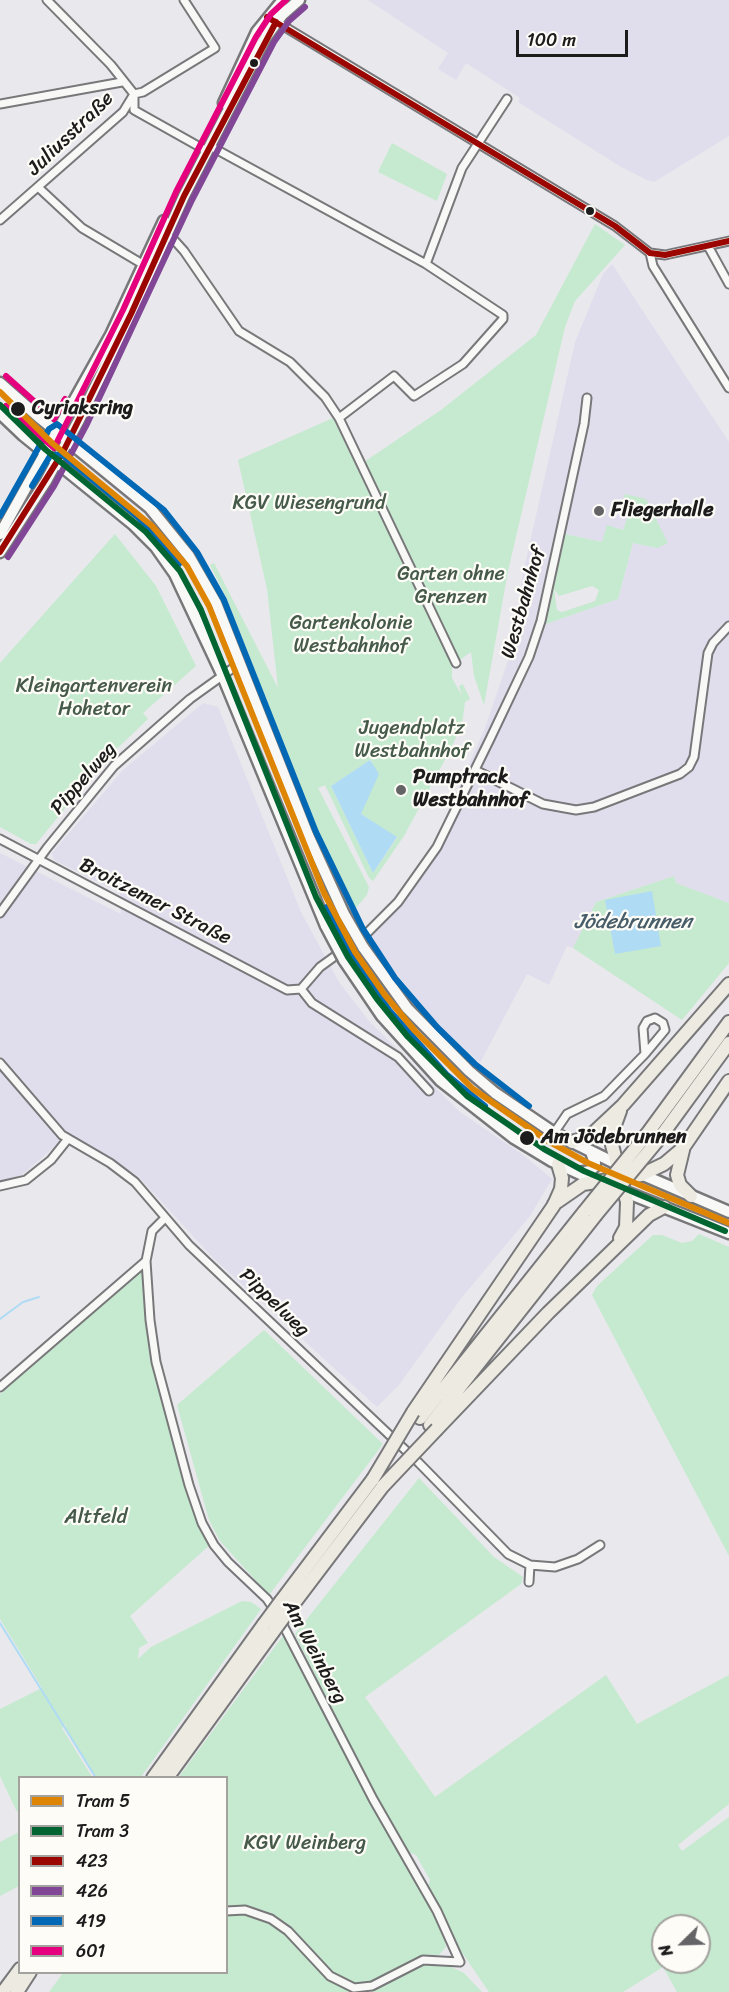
<!DOCTYPE html>
<meta charset="utf-8">
<style>
body{margin:0}
#map{position:relative;width:729px;height:1992px;overflow:hidden;background:#e9e8ed;font-family:Sriracha,sans-serif}
canvas{display:block}
.legend{position:absolute;left:18px;top:1776px;width:210px;height:198px;box-sizing:border-box;background:#fdfcf7;border:2px solid #a3a29f;margin:0;padding:8px 10px;list-style:none;font-size:18px;color:#1c1c1c}
.legend li{display:flex;align-items:center;gap:12px;height:30px}
.legend b{width:30px;border:2px solid #a3a29f}
.north{position:absolute;left:651px;top:1914px;width:60px;height:60px;box-sizing:border-box;background:#fdfcf7;border:2px solid #a3a29f;border-radius:50%;rotate:247deg;font-size:16px;font-weight:700;line-height:24px;text-align:center;color:#1c1c1c}
.north::after{content:'';display:block;margin:auto;width:21px;height:27px;background:#646365;clip-path:polygon(50% 0,100% 100%,50% 72%,0 100%)}
.scale{position:absolute;left:516px;top:30px;width:112px;height:27px;box-sizing:border-box;border:3px solid #1c1c1c;border-top:0;padding-left:8px;font-size:18px;line-height:21px;white-space:nowrap;color:#1c1c1c;-webkit-text-stroke:4px #fdfcf7;paint-order:stroke}
</style>
<div id="map">
<canvas width="729" height="1992"></canvas>
<ul class="legend">
<li><b style="height:8px;background:#de8503"></b>Tram 5</li>
<li><b style="height:8px;background:#006531"></b>Tram 3</li>
<li><b style="height:8px;background:#9b0600"></b>423</li>
<li><b style="height:8px;background:#814796"></b>426</li>
<li><b style="height:8px;background:#0068b4"></b>419</li>
<li><b style="height:8px;background:#e5007d"></b>601</li>
</ul>
<div class="north">N</div>
<div class="scale">100 m</div>
</div>
<script>
const ctx = document.querySelector('canvas').getContext('2d');
ctx.lineJoin = 'round';
function fillPath(path, color) {
  ctx.fillStyle = color;
  ctx.fill(path, 'evenodd');
}
function poly(rows) {
  const path = new Path2D();
  for (const r of rows) {
    path.moveTo(r[0], r[1]);
    for (let i = 2; i < r.length; i += 2) path.lineTo(r[i], r[i + 1]);
  }
  return path;
}
function strokePath(path, color, width, dash) {
  ctx.strokeStyle = color;
  ctx.lineWidth = width;
  ctx.lineCap = dash ? 'butt' : 'round';
  ctx.setLineDash(dash || []);
  ctx.stroke(path);
}
function label(font, color, halo, rows, align = 'center') {
  ctx.font = font + ' Sriracha,sans-serif';
  ctx.lineWidth = 4.5;
  ctx.setLineDash([]);
  ctx.textBaseline = 'middle';
  ctx.strokeStyle = halo;
  ctx.fillStyle = color;
  for (const [text, x, y, turn = 0] of rows) {
    ctx.save();
    ctx.translate(x, y);
    ctx.rotate((+turn || 0) * Math.PI / 180);
    ctx.textAlign = isNaN(turn) ? turn : align;
    if (halo) ctx.strokeText(text, 0, 0);
    ctx.fillText(text, 0, 0);
    ctx.restore();
  }
}
fillPath(poly([
 [368,0,729,0,729,136,654,182,647,180,621,167,518,102,520,98,466,63,456,80,438,69,448,53],
 [612,264,729,442,729,903,676,883,674,876,596,902,573,948,567,946,549,985,527,974,480,1063,432,1018,382,955,365,929,393,900,433,845,485,728,513,646,522,578,575,342,603,274],
 [632,505,657,548,633,543,618,599,546,624,565,534,602,542,616,527,623,530],
 [203,703,218,707,301,912,339,982,369,1021,460,1112,526,1157,552,1179,530,1216,463,1296,399,1385,377,1407,214,1259,138,1176,69,1134,21,1176,0,1181,0,853,121,914,120,893,54,860,52,853,123,770]
]), '#e0deec');
fillPath(poly([
 [392,143,447,174,437,201,378,172],
 [595,224,625,245,575,301,565,327,508,571,484,705,474,676,471,652,460,660,364,462,441,410,536,335],
 [333,418,452,665,452,678,462,696,459,686,463,684,470,699,465,702,462,725,447,756,404,836,373,881,369,878,325,785,318,788,369,887,367,895,354,910,322,842,227,599,210,565,214,563,278,688,267,589,238,460],
 [370,760,372,761,361,814,397,838,373,873,331,786],
 [625,494,646,499,668,543,657,548,633,543,618,599,546,624,565,534,602,542,607,525,623,530,632,505,622,503],
 [592,586,599,590,595,601,562,612,557,610,554,589,559,596],
 [115,534,156,586,196,666,143,713,148,719,101,764,36,844,31,844,0,827,0,663],
 [674,876,676,883,729,903,729,963,682,1020,573,948,596,902],
 [699,1234,729,1247,729,1556,592,1295,597,1286,653,1235,662,1235,682,1243,692,1241],
 [139,1272,143,1274,153,1364,187,1486,211,1544,130,1616,148,1643,139,1648,138,1659,151,1647,242,1601,251,1602,261,1609,141,1777,96,1777,65,1730,66,1724,62,1728,92,1777,20,1778,19,1810,17,1812,0,1776,0,1709,42,1688,0,1619,0,1394],
 [264,1330,383,1444,269,1595,220,1541,209,1520,177,1405],
 [419,1478,494,1557,523,1577,521,1584,365,1697,435,1797,606,1675,637,1724,729,1675,729,1804,678,1845,682,1851,729,1817,729,1992,677,1992,663,1967,623,1992,489,1992,461,1951,428,1886,430,1880,416,1855,408,1852,365,1776,295,1634],
 [663,1926,699,1926,699,1962,663,1962],
 [285,1633,370,1801,426,1898,445,1940,446,1947,439,1955,415,1958,372,1983,360,1985,348,1982,333,1973,276,1918,254,1909,227,1907,226,1778,178,1778],
 [19,1832,19,1886,0,1896,0,1842],
 [245,1913,265,1919,279,1928,328,1978,350,1992,49,1992,63,1973,226,1972,227,1914],
 [426,1963,447,1965,464,1973,482,1992,371,1992]
]), '#c5eacf');
fillPath(poly([
 [370,760,379,774,361,814,397,837,373,873,331,786],
 [652,891,661,946,615,954,605,900]
]), '#afdbf4');
strokePath(poly([
 [0,1319,23,1302,39,1297],
 [0,1623,96,1778]
]), '#afdbf4', 2);
const minor = poly([
 [47,0,111,65,134,94],
 [275,21,615,226,650,253,665,255,729,241],
 [134,94,143,92,215,48,184,0],
 [134,94,134,110,207,151],
 [0,104,122,82],
 [210,146,426,264,503,315,503,319,463,364,414,396,394,376,339,418],
 [39,188,82,228,144,265],
 [0,220,123,112,134,94],
 [165,236,175,241,184,251,239,331,290,362,325,397,339,418,456,663],
 [708,246,729,284],
 [650,253,653,266,729,388],
 [426,264,462,168,507,99],
 [475,770,543,804,576,810,594,807,680,774,689,767,694,757,708,653,713,643,729,626],
 [0,839,287,990,301,989,320,967,367,933,398,902,437,847,490,739,529,657,541,621,584,424,587,398],
 [0,913,47,848,114,766,190,699,240,663],
 [301,989,312,1003,398,1057,429,1091],
 [0,1063,62,1135,110,1163,135,1182,189,1245,419,1463,508,1554,530,1565,555,1567,578,1559,600,1545],
 [554,1133,567,1114,604,1096,645,1054,643,1028,647,1021,655,1018,663,1023,665,1030,645,1054],
 [0,1186,26,1180,51,1160,67,1140],
 [164,1219,152,1231,146,1261,150,1320,156,1362,189,1485,202,1523,214,1545,228,1562,267,1599,275,1611],
 [0,1387,146,1261],
 [529,1582,530,1565],
 [281,1621,373,1799,437,1911,460,1962],
 [226,1911,245,1910,271,1919,288,1931,330,1976,354,1988,372,1986,423,1960,460,1962]
]);
const secondary = poly([
 [224,103,257,32,283,0],
 [0,383,41,419,150,508,189,556,216,603,308,835,344,914],
 [0,413,23,435,133,524,156,547,175,574,222,674,326,926],
 [0,534,111,335,164,221],
 [0,552,46,481,79,420,131,314,184,196,266,37,282,15,299,0],
 [363,947,407,1008,469,1071,495,1093,554,1133,621,1166],
 [344,960,382,1016,440,1080,514,1138,552,1161,600,1183],
 [636,1172,729,1212],
 [579,1173,590,1171,594,1167,595,1163,591,1152],
 [618,1189,729,1233]
]);
const motorway = poly([
 [647,1134,729,1022],
 [659,1139,729,1043],
 [572,1142,590,1136,623,1105,729,984],
 [683,1150,677,1175,680,1185,691,1196],
 [554,1204,583,1184,641,1175,664,1164,683,1148,729,1081],
 [620,1238,626,1227,627,1202,612,1145,612,1133,620,1111],
 [413,1412,554,1205,561,1189,562,1178,558,1164],
 [420,1418,584,1212],
 [430,1425,595,1216],
 [437,1429,548,1313,649,1215,664,1207],
 [281,1601,373,1479],
 [289,1610,383,1486],
 [153,1778,264,1624],
 [167,1778,273,1632],
 [3,1992,20,1969],
 [17,1992,30,1972]
]);
strokePath(minor, '#78787a', 11);
strokePath(secondary, '#78787a', 15);
strokePath(motorway, '#78787a', 16);
strokePath(minor, '#f8f8f7', 7);
strokePath(secondary, '#f8f8f7', 10);
strokePath(motorway, '#edeae1', 12);
const secondaryBridge = poly([
 [344,914,363,947],
 [326,926,344,960]
]);
const motorwayBridge = poly([
 [584,1212,647,1134],
 [595,1216,659,1139],
 [373,1479,413,1412],
 [383,1486,437,1429],
 [264,1624,281,1601],
 [273,1632,289,1610]
]);
strokePath(secondaryBridge, '#78787a', 15, []);
strokePath(motorwayBridge, '#78787a', 16, []);
strokePath(secondaryBridge, '#f8f8f7', 10);
strokePath(motorwayBridge, '#edeae1', 12);
strokePath(poly([
 [267,17,615,226,650,253,665,255,729,241],
 [0,552,63,452,131,314,184,196,276,22]
]), '#9b0600', 6);
strokePath(poly([
 [8,557,54,486,87,424,192,200,274,42,289,21,305,7]
]), '#814796', 6);
strokePath(poly([
 [32,486,50,456,61,454,139,518,179,564],
 [0,516,49,429,57,424,164,510,197,552,224,600,316,832,363,929,395,978,437,1027,475,1064,529,1106],
 [327,907,352,955,389,1010,446,1074,485,1106]
]), '#0068b4', 6);
strokePath(poly([
 [6,376,54,419,65,399],
 [6,406,54,448,123,310,176,192,256,37,271,14,286,0]
]), '#e5007d', 6);
strokePath(poly([
 [0,392,52,443,152,526,187,566,209,606,324,893,355,952,384,994,415,1031,473,1089,548,1141,588,1163,729,1223]
]), '#de8503', 6);
strokePath(poly([
 [0,405,46,450,146,532,180,571,201,610,316,897,348,957,377,999,408,1037,467,1096,544,1149,584,1171,725,1231]
]), '#006531', 6);
for (const [x, y, r, color] of [
 [254,63,5,"#1c1c1c"],
 [590,211,5,"#1c1c1c"],
 [18,409,8,"#1c1c1c"],
 [599,511,6,"#646365"],
 [401,790,6,"#646365"],
 [527,1138,8,"#1c1c1c"]
]) {
  const dot = new Path2D();
  dot.arc(x, y, r, 0, 2 * Math.PI);
  ctx.fillStyle = color;
  ctx.fill(dot);
  strokePath(dot, '#fdfcf7', 2);
}
label('20px', '#1c1c1c', '#fdfcf7', [
 ["Juliusstraße",71,134,-44],
 ["Westbahnhof",524,603,-74],
 ["Pippelweg",84,779,-49],
 ["Broitzemer Straße",155,902,27],
 ["Pippelweg",274,1303,44],
 ["Am Weinberg",314,1652,62]
]);
label('bold 20px', '#1c1c1c', '#fdfcf7', [
 ["Cyriaksring",32,409],
 ["Am Jödebrunnen",541,1138]
], 'left');
label('20px', '#465a4a', '#fdfcf7', [
 ["KGV Wiesengrund",309,504],
 ["Garten ohne",451,575],
 ["Grenzen",451,598],
 ["Gartenkolonie",351,624],
 ["Westbahnhof",351,647],
 ["Kleingartenverein",94,687],
 ["Hohetor",94,710],
 ["Jugendplatz",412,729],
 ["Westbahnhof",412,752],
 ["Altfeld",96,1518],
 ["KGV Weinberg",305,1844]
]);
label('bold 20px', '#1c1c1c', '#fdfcf7', [
 ["Fliegerhalle",611,511],
 ["Pumptrack",413,778],
 ["Westbahnhof",413,801]
], 'left');
label('italic 21px', '#475d69', '#fdfcf7', [
 ["Jödebrunnen",633,923]
]);
</script>
